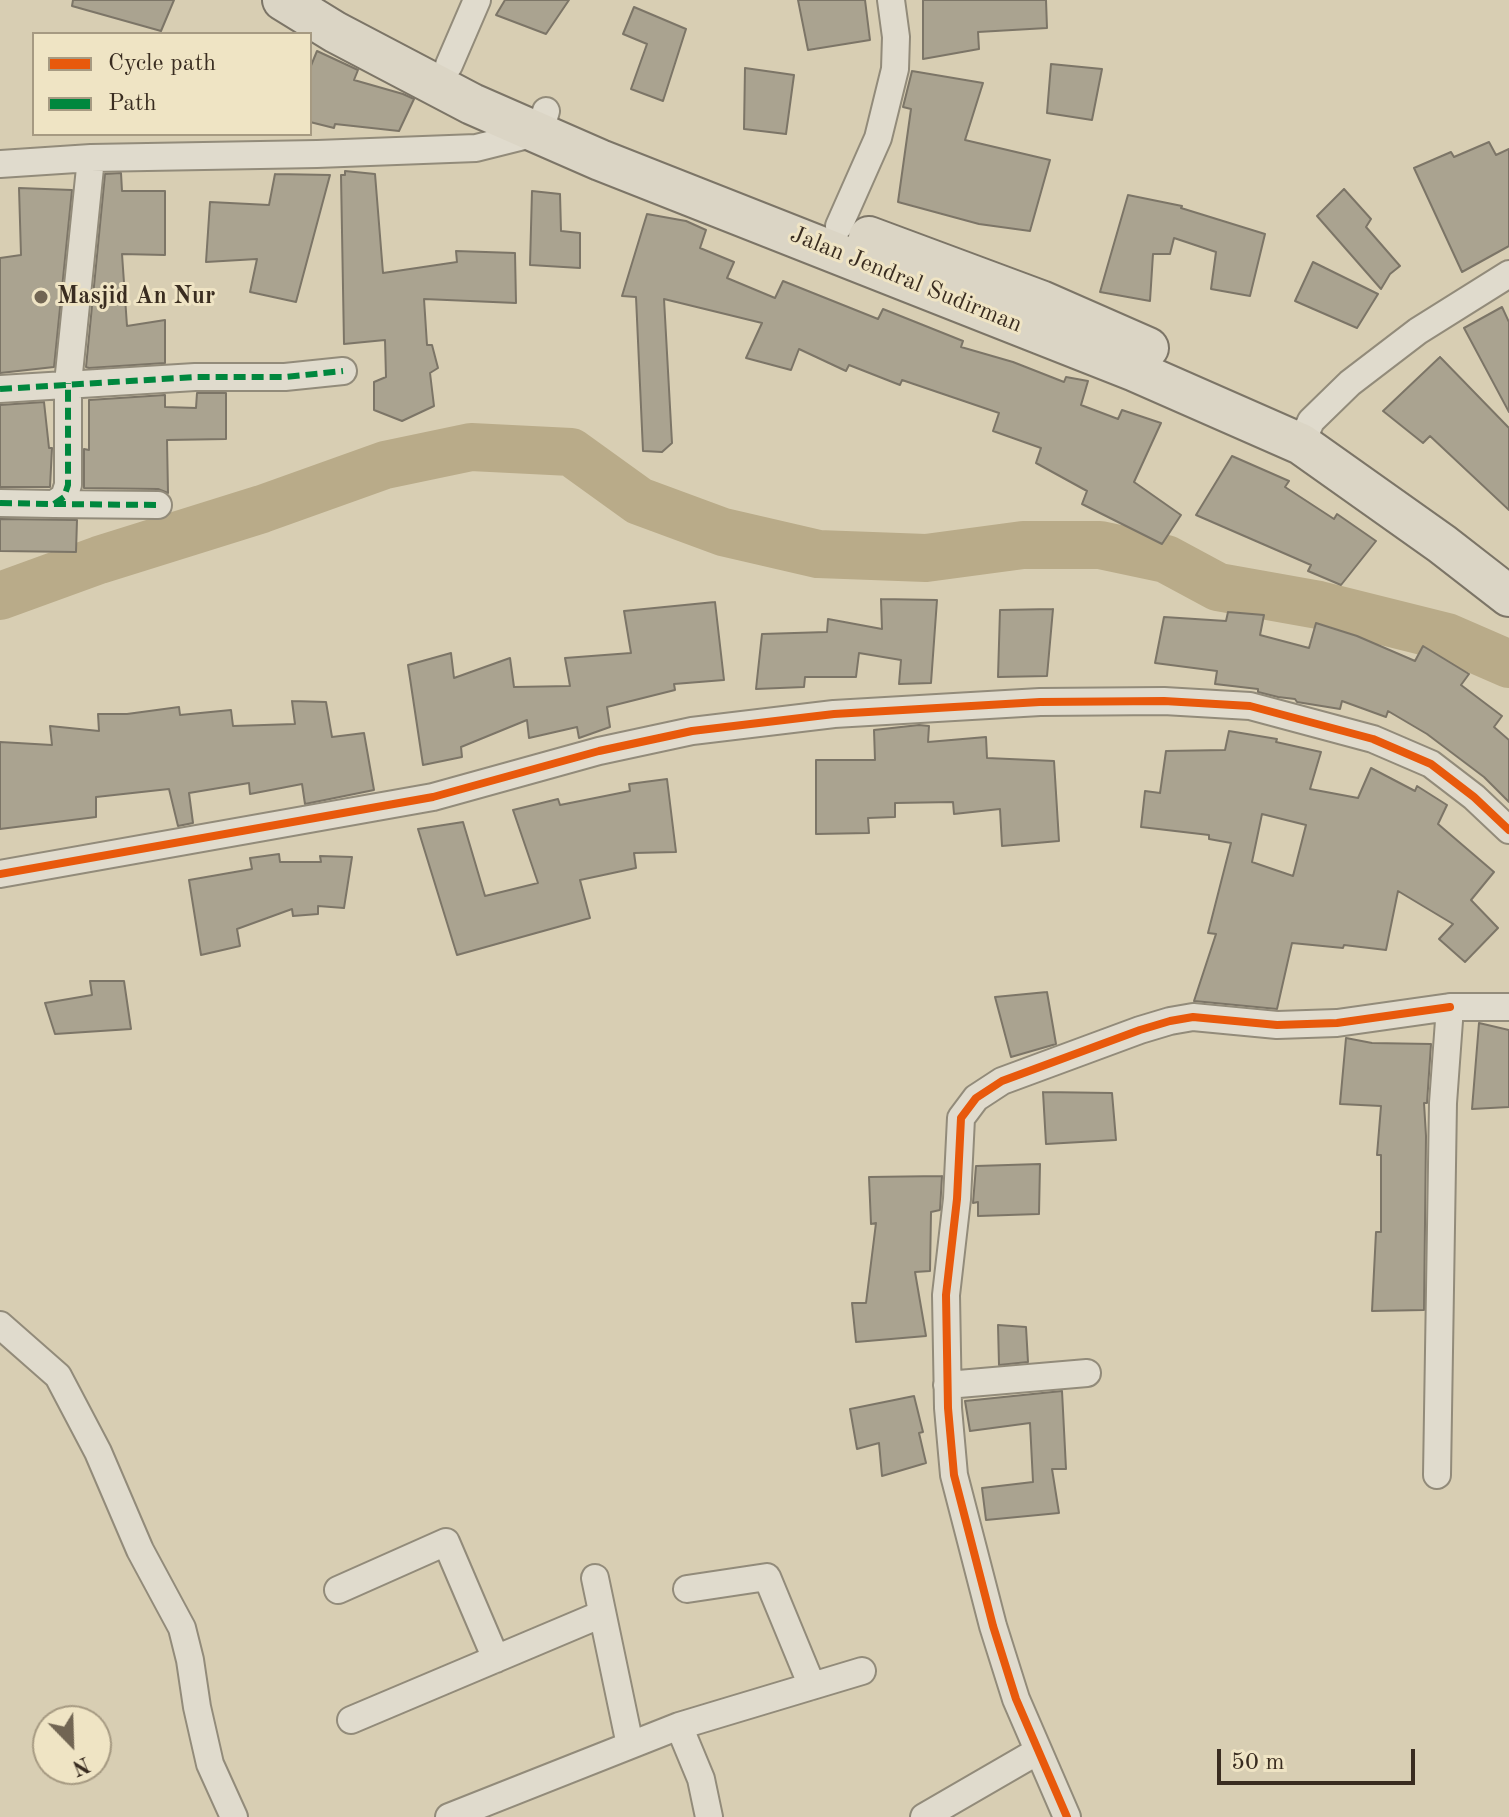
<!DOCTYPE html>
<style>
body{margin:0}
#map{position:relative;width:1509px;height:1817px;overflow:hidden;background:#d8ceb3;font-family:"Old Standard TT",serif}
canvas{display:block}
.legend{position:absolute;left:32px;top:32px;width:280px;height:104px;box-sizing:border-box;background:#efe4c4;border:2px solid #a69a82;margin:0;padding:10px 14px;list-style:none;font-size:24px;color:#392c20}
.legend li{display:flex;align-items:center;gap:16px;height:40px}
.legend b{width:40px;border:2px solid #a69a82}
.north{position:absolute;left:32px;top:1705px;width:80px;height:80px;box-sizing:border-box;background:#efe4c4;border:2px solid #a69a82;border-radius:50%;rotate:157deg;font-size:22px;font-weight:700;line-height:32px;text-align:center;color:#392c20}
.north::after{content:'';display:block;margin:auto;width:28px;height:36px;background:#716553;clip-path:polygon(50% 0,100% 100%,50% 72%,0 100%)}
.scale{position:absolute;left:1217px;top:1749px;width:198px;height:36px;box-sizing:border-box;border:4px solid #392c20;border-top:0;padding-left:10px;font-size:24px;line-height:28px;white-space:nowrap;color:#392c20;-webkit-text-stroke:6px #efe4c4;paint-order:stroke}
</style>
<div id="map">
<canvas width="1509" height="1817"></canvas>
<ul class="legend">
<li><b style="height:10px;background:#e8590c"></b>Cycle path</li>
<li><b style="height:10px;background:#00873e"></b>Path</li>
</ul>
<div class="north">N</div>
<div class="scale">50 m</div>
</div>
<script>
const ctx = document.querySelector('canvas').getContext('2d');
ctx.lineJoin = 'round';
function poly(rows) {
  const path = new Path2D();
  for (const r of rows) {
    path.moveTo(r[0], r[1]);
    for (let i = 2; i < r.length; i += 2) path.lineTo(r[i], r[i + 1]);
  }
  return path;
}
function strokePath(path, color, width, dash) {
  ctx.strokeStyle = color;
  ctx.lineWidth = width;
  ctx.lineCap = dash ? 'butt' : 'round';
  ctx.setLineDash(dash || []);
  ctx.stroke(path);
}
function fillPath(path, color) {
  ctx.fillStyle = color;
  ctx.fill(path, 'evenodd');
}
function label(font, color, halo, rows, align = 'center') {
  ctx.font = font + ' "Old Standard TT",serif';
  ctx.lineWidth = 6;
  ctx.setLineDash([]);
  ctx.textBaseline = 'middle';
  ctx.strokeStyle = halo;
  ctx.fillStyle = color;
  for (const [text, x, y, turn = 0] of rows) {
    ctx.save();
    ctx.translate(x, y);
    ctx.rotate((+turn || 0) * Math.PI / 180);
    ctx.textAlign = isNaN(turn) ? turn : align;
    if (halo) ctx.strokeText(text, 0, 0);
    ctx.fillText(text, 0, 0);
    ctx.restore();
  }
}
strokePath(poly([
 [0,596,99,560,262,509,385,465,471,447,571,452,639,501,723,532,818,554,926,558,1023,545,1100,545,1166,559,1218,587,1319,605,1447,637,1509,664]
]), '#b9ab89', 48);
const building = poly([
 [73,0,174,0,161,31,72,6,73,0],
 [505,0,569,0,546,34,496,15,505,0],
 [798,0,865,0,870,40,808,50,798,0],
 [923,0,1046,0,1047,28,978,32,979,49,923,59,923,0],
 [634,7,686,29,663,101,631,89,647,44,623,34,634,7],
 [317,51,358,70,354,80,403,94,414,99,399,131,335,124,334,128,310,122,310,68,317,51],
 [1051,64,1102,69,1092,120,1047,113,1051,64],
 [745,68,794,75,786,134,744,129,745,68],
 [912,71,983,83,965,140,1050,160,1030,231,979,224,898,202,911,109,903,107,912,71],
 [1489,142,1496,155,1509,149,1509,246,1462,272,1414,168,1451,152,1454,157,1489,142],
 [345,171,375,174,383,273,457,262,456,251,515,253,516,303,424,299,427,345,432,345,438,368,430,373,434,406,402,421,374,410,374,382,386,377,385,340,344,344,341,175,345,175,345,171],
 [121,173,122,191,165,191,165,255,122,254,127,326,165,320,165,363,89,368,86,367,105,174,121,173],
 [275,174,330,175,296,302,250,292,257,259,206,262,210,202,269,205,275,174],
 [19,188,72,190,54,367,0,373,0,258,21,255,19,188],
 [1344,189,1371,219,1366,227,1400,266,1390,274,1381,289,1317,216,1344,189],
 [532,191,560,194,561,231,580,233,580,268,530,265,532,191],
 [1128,195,1182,206,1181,208,1265,234,1250,296,1211,289,1216,252,1174,238,1170,254,1153,254,1150,301,1100,292,1128,195],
 [647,214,686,221,706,230,700,248,734,262,727,278,775,298,783,281,878,319,883,309,963,341,961,347,1013,362,1064,382,1066,377,1088,381,1081,405,1118,419,1122,410,1161,423,1134,482,1181,515,1162,544,1082,504,1087,491,1036,463,1041,448,993,431,999,413,902,380,900,385,849,365,846,371,799,349,791,370,746,358,762,323,664,299,672,443,662,452,643,451,636,297,622,296,647,214],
 [1313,262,1378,294,1357,328,1295,301,1313,262],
 [1502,307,1509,322,1509,412,1464,328,1502,307],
 [1440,357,1509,428,1509,510,1430,436,1423,443,1383,411,1440,357],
 [197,393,226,393,226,439,167,440,168,493,158,489,84,488,84,449,89,450,89,400,165,395,165,407,196,408,197,393],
 [44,402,49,448,52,448,50,487,0,487,0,405,44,402],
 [1232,456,1289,481,1285,487,1334,519,1337,514,1376,541,1341,585,1308,571,1311,565,1196,515,1232,456],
 [0,519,77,520,76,552,0,551,0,519],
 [881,599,937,600,931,683,899,684,901,660,859,653,856,677,805,677,804,687,756,689,762,634,827,632,828,619,882,629,881,599],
 [715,602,724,680,674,684,675,690,607,707,610,727,579,738,577,727,529,738,527,720,461,747,462,757,423,765,408,665,451,653,454,678,510,658,514,687,570,686,565,658,631,653,624,611,715,602],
 [1053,609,1047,676,998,677,1000,610,1053,609],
 [1228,612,1264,615,1260,635,1309,648,1316,623,1357,636,1415,661,1423,646,1469,674,1461,685,1502,716,1494,727,1509,740,1509,802,1484,777,1427,734,1388,711,1386,717,1342,701,1340,709,1297,702,1295,699,1278,697,1258,692,1258,689,1215,684,1217,671,1155,663,1164,617,1226,621,1228,612],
 [292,701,326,702,332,737,364,733,374,790,305,804,302,784,250,794,249,783,189,793,193,823,178,826,169,789,96,797,96,817,0,829,0,742,52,745,50,726,99,731,98,714,127,714,179,707,180,715,231,710,233,726,295,724,292,701],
 [919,725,929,726,928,742,986,737,987,758,1054,761,1059,841,1002,846,1000,809,954,814,953,802,895,803,895,817,868,818,869,833,816,834,816,760,875,760,874,730,919,725],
 [1229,731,1277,739,1276,742,1321,752,1310,789,1358,798,1371,768,1415,791,1417,786,1447,805,1438,824,1494,872,1471,900,1498,928,1465,962,1439,939,1453,924,1398,891,1386,950,1344,945,1343,948,1292,943,1277,1009,1194,1001,1216,934,1208,933,1231,843,1209,839,1209,835,1141,827,1145,791,1160,793,1166,751,1225,750,1229,731],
 [1262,814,1306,825,1293,876,1252,862,1262,814],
 [667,779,676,852,634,853,636,868,580,880,590,918,457,955,418,829,463,822,485,896,538,883,513,810,558,799,560,805,630,791,629,784,667,779],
 [279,854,280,862,321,862,320,856,352,857,344,908,318,906,318,914,293,916,292,909,237,929,240,946,201,955,189,880,252,869,250,858,279,854],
 [90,981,124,981,131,1029,55,1034,45,1003,92,995,90,981],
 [1047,992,1056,1044,1011,1057,995,997,1047,992],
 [1479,1023,1509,1030,1509,1107,1472,1109,1479,1023],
 [1346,1038,1372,1043,1431,1044,1427,1103,1424,1103,1426,1136,1424,1310,1372,1311,1376,1232,1381,1232,1381,1155,1377,1155,1381,1106,1340,1104,1346,1038],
 [1043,1092,1112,1093,1116,1140,1046,1144,1043,1092],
 [1040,1164,1039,1214,978,1216,978,1202,973,1203,976,1166,1040,1164],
 [942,1176,940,1210,931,1212,930,1271,915,1272,926,1336,856,1342,852,1303,866,1303,876,1223,871,1224,869,1177,942,1176],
 [998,1325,1026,1327,1028,1362,999,1365,998,1325],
 [1062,1391,1066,1469,1052,1469,1059,1513,986,1520,982,1488,1033,1482,1030,1423,970,1431,965,1401,1062,1391],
 [914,1396,923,1432,919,1433,926,1463,882,1476,879,1443,857,1449,850,1409,914,1396]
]);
fillPath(building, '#aaa390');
strokePath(building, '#7c7567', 2);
const minor = poly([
 [449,65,477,0],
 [0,164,91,158,317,154,476,148,540,132,546,111],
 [839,226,878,138,895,69,896,37,891,0],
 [0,389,195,377,285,377,343,371],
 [1301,444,1311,421,1350,383,1418,331,1509,274],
 [0,503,54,504,64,497,68,485,68,383,91,158],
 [54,504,158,505],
 [0,874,433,797,599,751,692,731,834,714,1040,702,1164,701,1250,706,1373,739,1431,764,1474,797,1509,830],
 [0,1325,58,1376,98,1452,140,1550,182,1628,190,1660,197,1707,210,1764,234,1817],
 [947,1385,1087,1373],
 [1437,1475,1443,1103,1450,1007,1509,1007],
 [595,1578,630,1745],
 [687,1589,767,1577,812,1686],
 [338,1590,446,1542,496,1659],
 [351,1720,602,1614],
 [679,1726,701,1779,709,1817],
 [449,1817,679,1726,862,1671],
 [924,1817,1038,1751],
 [1067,1817,1016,1699,993,1626,954,1475,948,1408,946,1295,957,1199,961,1118,976,1098,1002,1081,1140,1030,1170,1021,1193,1017,1277,1025,1337,1023,1450,1007]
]);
const highway = poly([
 [283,0,335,32,472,104,600,160,1135,371,1301,444,1442,544,1509,596],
 [869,237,1041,301,1148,348]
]);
strokePath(minor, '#928b7a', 30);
strokePath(highway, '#7c7567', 44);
strokePath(minor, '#e0dbcd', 26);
strokePath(highway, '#dbd5c5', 40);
strokePath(poly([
 [0,389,195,377,285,377,343,371],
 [0,503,54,504,64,497,68,485,68,383],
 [54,504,158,505]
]), '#00873e', 6, [12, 6]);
strokePath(poly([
 [0,874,433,797,599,751,692,731,834,714,1040,702,1164,701,1250,706,1373,739,1431,764,1474,797,1509,830],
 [1067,1817,1016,1699,993,1626,954,1475,948,1408,946,1295,957,1199,961,1118,976,1098,1002,1081,1140,1030,1170,1021,1193,1017,1277,1025,1337,1023,1450,1007]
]), '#e8590c', 8);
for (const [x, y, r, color] of [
 [41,297,8,"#716553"]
]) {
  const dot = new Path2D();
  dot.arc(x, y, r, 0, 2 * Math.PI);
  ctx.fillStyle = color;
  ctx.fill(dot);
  strokePath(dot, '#efe4c4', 3);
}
label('24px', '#392c20', '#efe4c4', [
 ["Jalan Jendral Sudirman",906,280,22]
]);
label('bold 24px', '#392c20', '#efe4c4', [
 ["Masjid An Nur",57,297]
], 'left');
</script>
